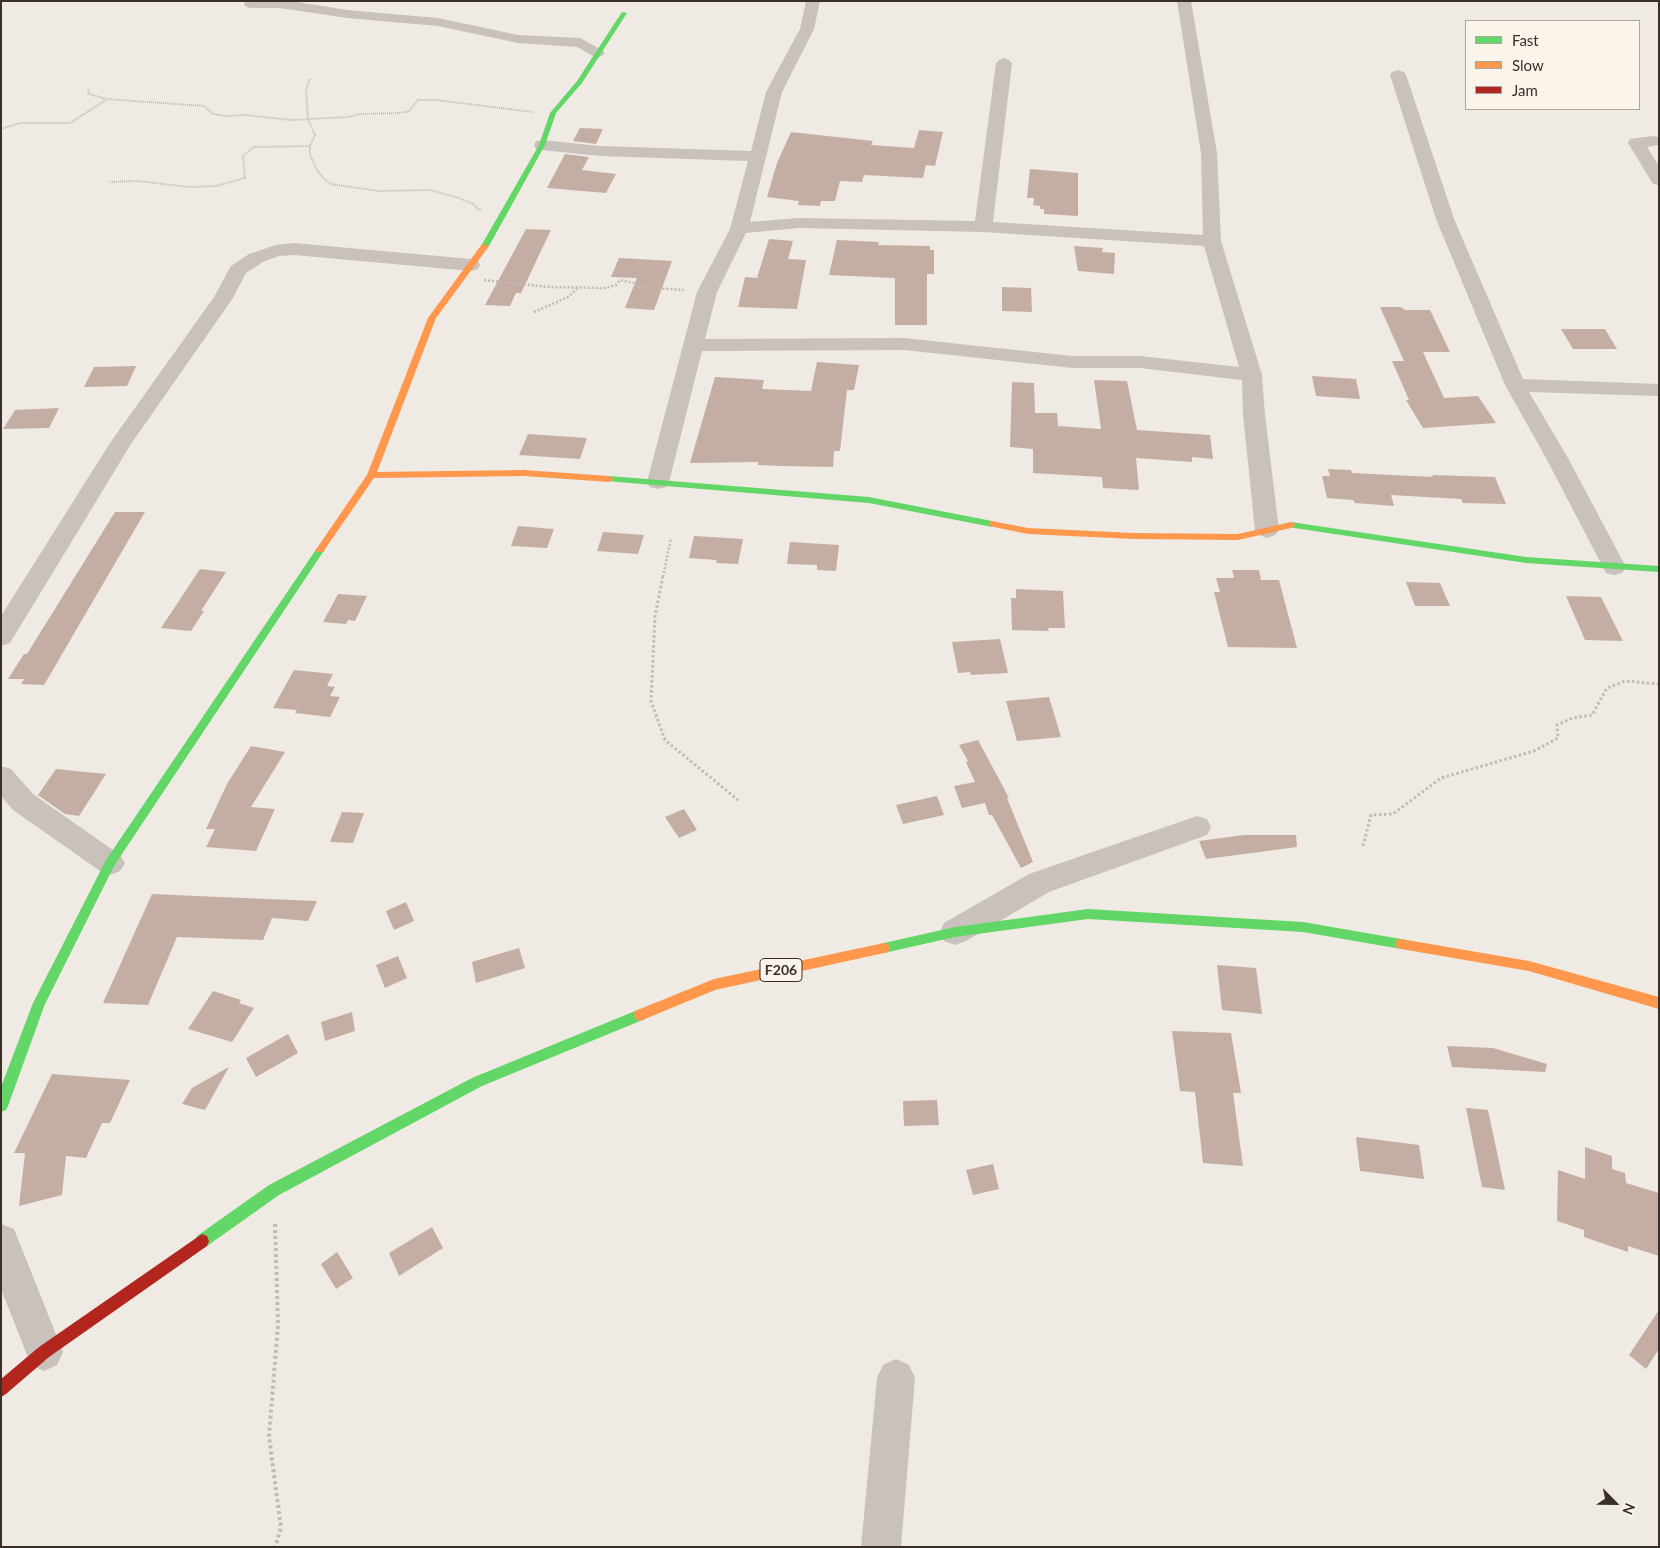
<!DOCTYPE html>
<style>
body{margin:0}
#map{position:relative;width:1660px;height:1548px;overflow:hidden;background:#efeae3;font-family:Lato,sans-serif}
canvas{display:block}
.frame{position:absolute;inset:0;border:2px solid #3a2f29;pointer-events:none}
.legend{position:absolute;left:1465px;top:20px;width:175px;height:90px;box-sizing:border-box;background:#fbf4eb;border:1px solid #aea59d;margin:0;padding:6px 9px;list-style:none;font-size:15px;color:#3a2f29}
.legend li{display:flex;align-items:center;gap:10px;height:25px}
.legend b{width:25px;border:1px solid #aea59d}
.north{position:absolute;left:1590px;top:1478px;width:50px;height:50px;-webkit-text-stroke:4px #fbf4eb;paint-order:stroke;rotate:113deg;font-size:14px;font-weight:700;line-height:20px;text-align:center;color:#3a2f29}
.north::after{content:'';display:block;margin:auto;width:18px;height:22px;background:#3a2f29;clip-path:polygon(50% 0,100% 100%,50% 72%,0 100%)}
</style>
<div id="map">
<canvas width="1660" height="1548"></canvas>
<div class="frame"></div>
<ul class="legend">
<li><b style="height:6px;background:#63d668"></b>Fast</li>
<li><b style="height:6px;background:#ff974d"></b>Slow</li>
<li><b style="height:6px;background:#b3261e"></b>Jam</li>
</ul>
<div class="north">N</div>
</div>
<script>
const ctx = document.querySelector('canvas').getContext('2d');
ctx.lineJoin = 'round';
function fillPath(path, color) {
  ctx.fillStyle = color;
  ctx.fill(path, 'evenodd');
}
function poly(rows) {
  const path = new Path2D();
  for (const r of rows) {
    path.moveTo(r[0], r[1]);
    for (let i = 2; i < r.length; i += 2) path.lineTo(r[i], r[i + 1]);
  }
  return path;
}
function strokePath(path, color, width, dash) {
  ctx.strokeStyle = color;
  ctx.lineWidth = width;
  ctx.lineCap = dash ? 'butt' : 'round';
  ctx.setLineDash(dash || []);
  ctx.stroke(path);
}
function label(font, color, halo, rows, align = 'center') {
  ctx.font = font + ' Lato,sans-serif';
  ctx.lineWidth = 4;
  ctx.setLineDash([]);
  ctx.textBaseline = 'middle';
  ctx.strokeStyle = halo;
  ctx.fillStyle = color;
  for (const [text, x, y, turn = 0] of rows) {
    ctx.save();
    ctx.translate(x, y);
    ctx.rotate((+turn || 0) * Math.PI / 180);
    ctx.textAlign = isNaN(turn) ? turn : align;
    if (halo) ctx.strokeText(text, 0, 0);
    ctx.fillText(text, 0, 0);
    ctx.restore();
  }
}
fillPath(poly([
 [580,128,603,129,596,144,573,141],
 [919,130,943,132,935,166,926,165,923,178,864,175,862,182,840,181,835,201,821,201,820,206,798,205,799,201,767,197,777,163,791,132,873,141,871,145,914,148],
 [565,154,589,157,582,170,616,174,606,193,547,188],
 [1030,169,1078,173,1078,216,1044,214,1044,209,1040,209,1040,206,1033,205,1034,198,1027,198],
 [526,229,551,230,521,293,516,293,510,306,485,305],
 [769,239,793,241,788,259,806,260,797,309,738,307,745,277,757,278],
 [837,240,879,242,878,245,930,246,930,250,934,250,934,274,927,274,927,325,895,325,895,278,829,275],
 [1074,246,1103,248,1102,252,1115,253,1114,274,1078,271],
 [619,258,672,261,654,310,625,308,637,278,611,277],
 [1002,287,1031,288,1032,312,1002,311],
 [1380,307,1401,307,1405,310,1430,310,1450,352,1423,352,1444,398,1478,396,1496,423,1423,428,1406,400,1409,400,1392,361,1404,361],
 [1561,329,1605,329,1617,349,1573,349],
 [817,362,859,365,854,390,847,390,840,451,834,451,833,467,782,466,758,465,758,462,690,463,715,377,764,380,762,389,811,391],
 [136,366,127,386,84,387,94,367],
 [1312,376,1356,379,1360,399,1316,396],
 [1094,380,1127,381,1137,430,1210,435,1213,459,1192,457,1192,462,1136,458,1139,490,1103,488,1102,477,1033,473,1033,449,1010,447,1012,382,1034,383,1035,413,1057,413,1058,426,1101,429],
 [59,408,49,428,3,429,15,410],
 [528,434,587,438,580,459,519,455],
 [1328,469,1351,470,1352,473,1433,477,1432,475,1495,477,1506,504,1463,503,1461,499,1391,495,1394,506,1355,503,1353,500,1327,498,1322,476,1330,476],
 [115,512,145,512,44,685,21,684,24,679,8,679,24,654,27,654],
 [518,526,554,529,547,548,511,546],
 [603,532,644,535,638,554,597,551],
 [694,536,743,539,738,564,716,563,717,560,689,558],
 [790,542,839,545,836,571,817,570,817,565,787,564],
 [200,569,226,572,201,611,204,611,191,631,161,628],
 [1232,570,1259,570,1261,580,1279,580,1297,648,1228,647,1214,592,1220,592,1216,578,1234,578],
 [1406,582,1440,583,1450,606,1415,606],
 [1016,589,1063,591,1065,628,1048,628,1049,631,1012,630,1011,598,1016,598],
 [338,594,367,596,355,621,348,620,346,624,323,622],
 [1566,596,1601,597,1623,641,1585,640],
 [1000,639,1008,673,971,675,970,672,958,673,952,642],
 [294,670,333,674,327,686,335,687,330,696,340,697,330,717,295,713,297,710,273,708],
 [1049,697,1061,737,1017,741,1006,701],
 [978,740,1009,798,1007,798,1033,862,1021,868,992,815,989,815,985,803,962,808,954,786,975,782,966,762,968,761,959,745],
 [251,746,285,752,251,807,275,809,256,851,206,847,215,829,206,829,227,784],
 [56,769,106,774,79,816,65,814,38,795],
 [937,796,944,815,903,824,896,805],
 [684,809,697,830,679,838,665,817],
 [342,812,364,813,353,843,330,842],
 [1244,835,1296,835,1297,847,1206,859,1199,841],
 [152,894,219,897,317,901,308,921,272,918,263,940,177,937,148,1005,103,1003],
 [406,902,414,921,394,930,386,911],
 [519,948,525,968,476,983,472,962],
 [398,956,407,978,385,988,376,965],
 [1217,965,1256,968,1262,1014,1222,1010],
 [213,991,241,1000,239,1003,254,1008,232,1042,188,1029],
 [352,1012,355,1031,325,1041,321,1022],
 [1172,1031,1231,1033,1241,1093,1233,1093,1243,1166,1203,1163,1195,1092,1180,1091],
 [288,1034,298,1053,256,1077,246,1058],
 [1447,1046,1493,1048,1547,1064,1545,1072,1452,1067],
 [229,1067,205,1110,182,1104,192,1088],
 [52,1074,130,1080,110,1123,102,1123,86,1158,66,1156,62,1195,19,1206,25,1153,14,1153],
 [937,1100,939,1125,904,1126,903,1101],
 [1466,1108,1488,1110,1505,1190,1482,1187],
 [1356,1137,1419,1145,1424,1179,1360,1171],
 [1585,1147,1612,1156,1612,1169,1625,1173,1626,1183,1659,1193,1659,1256,1628,1246,1628,1252,1584,1237,1584,1230,1557,1221,1558,1170,1585,1179],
 [993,1164,999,1189,973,1195,966,1170],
 [432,1227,443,1248,399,1276,389,1253],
 [337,1252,353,1278,336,1289,321,1264],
 [1659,1310,1659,1349,1646,1369,1629,1355]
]), '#c4aea4');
strokePath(poly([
 [310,79,306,89,308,119,315,135,310,146,310,155,317,170,324,179,331,184,379,191,430,190,459,198,473,204,479,210,482,209],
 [88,89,89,94,106,99,204,106,213,114,226,116,246,115,291,120,348,117,360,114,400,113,409,111,418,100,436,100,533,112],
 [1,129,20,123,70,123,106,100],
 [110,182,137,181,190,187,216,186,245,178,243,156,254,147,310,146]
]), '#c2bbb4', 2, [1, 1]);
strokePath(poly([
 [484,280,548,287,606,288,616,285,620,280,635,283,638,287,684,290],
 [534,312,568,297,578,288],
 [663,577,671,538]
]), '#c2bbb4', 2.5, [2, 2]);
strokePath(poly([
 [663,576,655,616,651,701,665,740,738,800],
 [1363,846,1371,815,1393,814,1441,778,1534,751,1558,738,1557,725,1573,718,1592,715,1607,688,1625,681,1659,684]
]), '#c2bbb4', 3, [2.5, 2.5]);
strokePath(poly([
 [275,1224,278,1325,269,1436,281,1528,275,1547]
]), '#c2bbb4', 4, [3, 3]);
fillPath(poly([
 [246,1,291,1,347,10,438,18,518,35,580,38,602,50,605,53,602,56,597,58,577,47,518,43,438,26,347,18,280,8,251,8,246,7,244,4,246,1],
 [806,1,820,1,814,29,782,92,750,222,799,218,975,221,996,63,999,60,1004,58,1009,60,1012,63,993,222,1203,235,1201,153,1177,1,1191,1,1217,153,1221,241,1262,375,1265,415,1279,530,1275,535,1267,538,1259,535,1255,530,1243,415,1242,380,1140,368,1072,368,904,350,702,351,669,482,666,487,658,489,650,487,647,482,697,292,730,229,748,161,600,156,542,150,536,149,534,145,536,141,542,140,600,146,751,151,766,92,800,29,806,1],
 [799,228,983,232,1204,246,1239,367,1140,356,1072,356,904,338,705,339,717,292,746,233,799,228],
 [1398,70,1404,72,1406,75,1454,219,1523,379,1659,384,1659,396,1529,392,1568,458,1626,567,1622,573,1614,575,1606,573,1546,458,1505,385,1436,219,1390,75,1392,72,1398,70],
 [1653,136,1659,137,1659,145,1647,147,1659,166,1659,185,1653,184,1628,143,1630,139,1653,136],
 [294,243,471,259,478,261,480,265,478,269,471,271,294,255,279,256,263,262,246,273,233,298,131,444,10,643,1,646,1,616,110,443,214,297,231,266,249,254,276,245,294,243],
 [1,766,11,769,33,794,120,855,125,863,120,871,110,875,100,871,13,810,1,796,1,766],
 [1197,816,1207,819,1211,827,1207,835,1049,892,966,941,955,945,944,941,940,932,944,923,1029,874,1197,816],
 [1,1224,14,1229,63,1352,57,1365,44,1371,31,1365,1,1289,1,1224],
 [896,1359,909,1365,915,1378,901,1547,861,1547,877,1378,883,1365,896,1359]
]), '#c9c2bc');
fillPath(poly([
 [622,12,627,13,582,83,556,113,545,145,489,246,482,248,481,246,539,145,550,113,577,81,622,12],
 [609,476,869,497,992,521,997,524,992,527,869,503,606,481,604,479,609,476],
 [1291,522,1526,557,1659,566,1659,572,1526,563,1288,527,1288,523,1291,522],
 [320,547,325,550,323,552,114,866,45,1004,8,1106,6,1110,1,1112,1,1087,33,1003,106,860,317,548,320,547],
 [1088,909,1303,922,1401,939,1405,940,1407,944,1405,948,1401,949,1303,932,1088,919,955,937,884,953,880,952,878,948,880,944,884,943,955,927,1088,909],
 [640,1009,645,1011,646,1015,645,1019,482,1086,279,1195,207,1246,202,1248,197,1246,195,1241,197,1236,269,1185,472,1078,640,1009]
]), '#63d668');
fillPath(poly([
 [482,244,489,246,436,318,377,472,524,470,609,476,614,479,609,482,524,476,374,478,323,552,317,552,315,550,317,548,367,475,428,318,482,244],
 [992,521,1028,528,1134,533,1238,534,1291,522,1296,525,1291,528,1238,540,1134,539,1028,534,989,526,989,522,992,521],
 [1401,939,1529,961,1659,997,1659,1009,1529,971,1401,949,1397,948,1395,944,1397,940,1401,939],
 [884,943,888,944,890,948,888,952,884,953,715,990,640,1021,635,1019,634,1015,635,1011,714,979,884,943]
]), '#ff974d');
fillPath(poly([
 [202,1234,207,1236,209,1241,207,1246,49,1357,6,1394,1,1397,1,1379,39,1347,202,1234]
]), '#b3261e');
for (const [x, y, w] of [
 [781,970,42]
]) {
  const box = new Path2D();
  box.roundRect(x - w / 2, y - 11.5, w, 23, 4);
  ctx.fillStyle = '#fbf4eb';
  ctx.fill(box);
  strokePath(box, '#3a2f29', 1);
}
label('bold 14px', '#3a2f29', null, [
 ["F206",781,970]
]);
</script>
